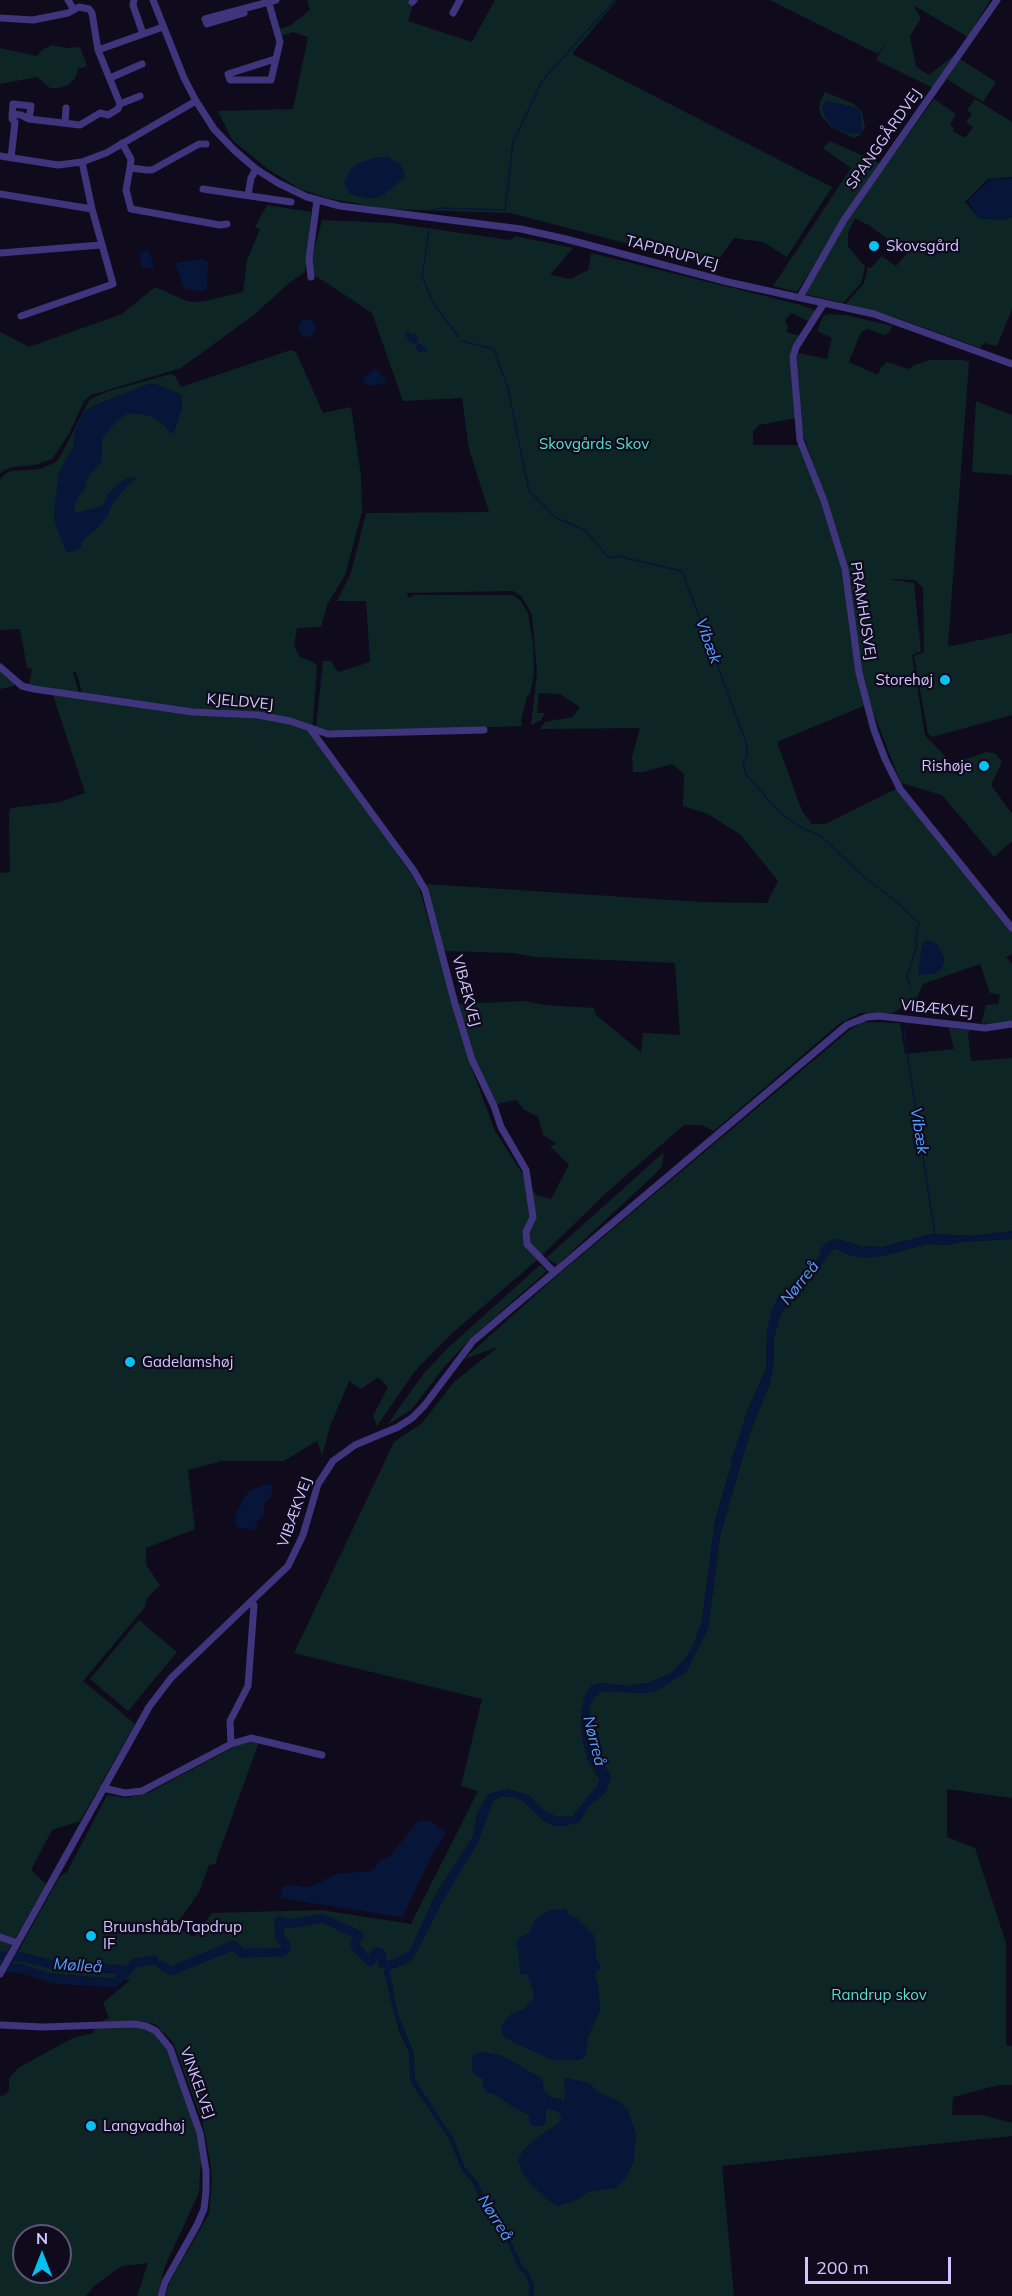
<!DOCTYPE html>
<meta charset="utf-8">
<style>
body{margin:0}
#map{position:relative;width:1012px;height:2296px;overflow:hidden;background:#0f0b1c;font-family:Mulish,sans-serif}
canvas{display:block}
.north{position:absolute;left:12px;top:2224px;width:60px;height:60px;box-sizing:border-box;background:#0f0b1c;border:2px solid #5d5677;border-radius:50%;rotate:0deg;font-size:16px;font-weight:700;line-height:24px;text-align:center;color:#d2c6ff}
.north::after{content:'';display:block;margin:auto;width:21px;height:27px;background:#00c2f1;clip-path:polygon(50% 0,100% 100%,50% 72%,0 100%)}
.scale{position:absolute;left:805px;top:2257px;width:146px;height:27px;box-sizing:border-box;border:3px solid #d2c6ff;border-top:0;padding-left:8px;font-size:18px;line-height:21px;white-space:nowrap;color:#d2c6ff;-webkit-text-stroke:4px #0f0b1c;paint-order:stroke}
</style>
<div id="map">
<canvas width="1012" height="2296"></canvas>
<div class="north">N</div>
<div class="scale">200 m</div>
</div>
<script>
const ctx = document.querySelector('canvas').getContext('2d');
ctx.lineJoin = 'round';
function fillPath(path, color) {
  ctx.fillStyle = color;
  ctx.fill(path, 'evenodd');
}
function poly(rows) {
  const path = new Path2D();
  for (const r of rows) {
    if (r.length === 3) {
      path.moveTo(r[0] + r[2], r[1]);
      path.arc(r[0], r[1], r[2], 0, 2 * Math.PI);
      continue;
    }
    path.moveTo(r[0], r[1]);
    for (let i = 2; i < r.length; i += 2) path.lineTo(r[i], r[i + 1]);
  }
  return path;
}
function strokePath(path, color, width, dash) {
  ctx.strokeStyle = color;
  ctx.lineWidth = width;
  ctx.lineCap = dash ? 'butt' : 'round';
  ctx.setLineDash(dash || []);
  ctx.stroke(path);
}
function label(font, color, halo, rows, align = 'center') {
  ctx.font = font + ' Mulish,sans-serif';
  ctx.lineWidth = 4.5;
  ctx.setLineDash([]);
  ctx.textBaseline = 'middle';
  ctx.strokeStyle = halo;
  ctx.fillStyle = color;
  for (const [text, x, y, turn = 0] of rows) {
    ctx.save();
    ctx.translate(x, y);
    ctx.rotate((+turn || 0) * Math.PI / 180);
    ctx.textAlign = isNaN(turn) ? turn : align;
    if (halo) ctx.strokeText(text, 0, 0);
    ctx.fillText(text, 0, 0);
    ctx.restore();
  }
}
fillPath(poly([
 [307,0,407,0,413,4,408,21,472,42,495,0,617,0,572,54,832,187,787,257,763,242,734,238,714,266,510,213,387,209,327,198,300,189,268,169,232,140,218,111,293,109,308,37,293,32,282,36,279,29,291,25,310,10],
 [770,0,990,0,968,37,913,5,921,18,910,36,916,67,929,75,958,52,933,88,876,60,889,38,878,54],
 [52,45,67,48,80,47,87,66,78,69,75,78,68,85,58,88,50,88,37,77,0,84,0,48,37,56,42,50],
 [960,59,996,82,983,102,947,79],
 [825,92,854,104,862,112,865,128,859,136,854,138,831,127,822,117,819,109,820,101],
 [836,104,845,105,855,134,833,127],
 [934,99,956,114,950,125,954,128,953,131,965,138,973,127,966,122,972,114,967,110,975,99,1012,122,1012,177,988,179,965,202,979,218,1001,220,1012,217,1012,309,997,346,984,343,980,348,897,318,846,304,864,283,868,267,871,268,882,256,896,266,907,254,870,226,855,218,848,233,848,246,865,267,861,283,843,303,805,294,846,221],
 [830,141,879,163,797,292,773,286,851,168,823,148],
 [267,205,311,212,305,272,289,283,255,314,181,368,91,395,84,401,69,434,52,459,34,465,13,467,4,470,0,474,0,332,29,347,122,314,155,287,187,301,194,302,205,301,243,292,247,261,260,229,255,227],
 [322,220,392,223,510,240,515,236,573,248,550,275,571,279,588,270,591,253,801,305,817,311,809,322,792,313,785,320,788,328,786,332,800,336,793,349,796,418,759,425,753,431,753,445,800,445,817,490,840,564,848,602,856,671,864,706,777,742,802,811,812,824,825,824,896,789,902,793,1012,931,1012,954,1006,957,1012,964,1012,1021,981,1024,986,1005,998,1004,1000,995,990,993,980,964,923,984,917,997,893,1013,860,1013,839,1024,714,1131,702,1125,684,1125,607,1192,536,1261,450,1335,415,1371,377,1426,373,1416,388,1387,378,1377,361,1389,349,1381,331,1424,322,1455,317,1441,284,1461,222,1461,188,1470,195,1529,146,1548,146,1565,160,1585,147,1598,145,1607,83,1681,135,1724,80,1821,52,1830,31,1870,46,1884,0,1965,0,873,10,872,9,811,11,808,60,802,85,793,53,695,84,699,76,672,73,672,79,693,29,685,32,669,27,668,20,629,0,630,0,480,5,474,11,471,40,469,56,462,61,455,90,399,109,391,171,374,175,376,181,387,291,350,296,352,323,413,351,407,361,476,362,512,345,575,327,605,321,627,297,628,294,646,300,657,313,662,317,666,312,734,418,884,470,1064,495,1131,536,1195,551,1199,569,1165,550,1146,557,1144,543,1135,538,1117,523,1109,517,1100,496,1104,473,1059,456,1004,525,1001,544,1005,594,1008,596,1015,641,1052,643,1033,680,1035,675,963,535,957,513,953,443,951,426,884,701,902,767,903,778,881,741,835,708,814,683,806,684,774,672,764,643,772,633,772,632,757,640,728,540,729,545,722,573,717,580,707,560,694,539,693,537,713,545,713,541,720,531,725,537,672,532,615,522,597,513,591,407,593,408,598,415,595,513,595,521,601,528,613,533,643,534,673,530,694,527,696,521,721,522,726,337,732,316,727,323,661,331,661,338,672,370,662,366,601,337,601,351,573,366,513,489,512,469,449,462,398,403,401,372,313,313,274,311,261],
 [828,314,846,315,892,326,889,333,885,335,867,329,861,332,849,362,878,375,882,366,887,362,909,369,914,365,930,360,964,360,969,362,948,645,952,646,1012,633,1012,715,932,737,928,734,914,656,924,652,923,588,915,580,888,579,914,583,921,651,912,655,925,735,952,764,986,752,995,753,1002,762,991,785,1012,814,1012,841,994,857,942,795,901,783,870,704,861,673,851,585,838,537,801,428,796,362,798,353,827,359,832,338,817,331,823,316],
 [976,401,1012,415,1012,475,972,472],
 [0,670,14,683,14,686,0,689],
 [863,1022,900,1023,905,1054,954,1049,949,1028,970,1030,968,1034,971,1061,1012,1058,1012,1231,973,1236,931,1234,883,1247,861,1246,837,1239,815,1262,811,1263,795,1284,777,1299,767,1333,766,1369,747,1412,715,1521,702,1621,693,1646,684,1660,670,1674,649,1683,626,1686,602,1683,585,1695,587,1759,600,1780,598,1785,573,1816,557,1817,543,1810,528,1795,507,1789,477,1813,474,1835,436,1894,410,1951,384,1972,399,2031,409,2052,411,2082,450,2140,462,2170,473,2183,486,2213,500,2225,519,2268,526,2275,530,2287,529,2296,165,2296,170,2281,209,2214,212,2182,211,2167,203,2124,173,2042,155,2024,142,2021,100,2022,109,2018,103,2003,130,1980,8,1970,53,1888,60,1876,67,1872,107,1795,127,1798,150,1792,238,1745,247,1742,259,1742,215,1864,209,1865,199,1892,181,1918,173,1924,193,1937,212,1913,321,1910,411,1924,478,1791,461,1786,482,1699,294,1653,394,1442,422,1423,454,1382,498,1347,464,1359,552,1280,851,1029],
 [664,1152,662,1166,655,1174,557,1265,546,1258],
 [1012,1239,1012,1798,947,1789,947,1837,975,1848,1006,1943,1006,2045,1012,2046,1012,2085,999,2085,953,2097,952,2115,983,2115,1012,2123,1012,2136,722,2166,734,2296,533,2296,534,2286,529,2273,522,2266,502,2223,490,2211,477,2181,465,2168,453,2138,415,2080,413,2051,398,2015,389,1970,407,1963,414,1957,493,1801,501,1796,515,1797,523,1801,543,1820,553,1826,579,1822,589,1806,606,1792,611,1776,600,1759,591,1729,589,1708,593,1698,603,1691,645,1693,686,1671,708,1629,720,1535,750,1432,770,1383,773,1368,774,1337,782,1311,794,1299,834,1248,849,1255,881,1256,927,1244,947,1245,960,1242],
 [540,1265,547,1271,473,1336,445,1366,411,1410,387,1425,424,1373,449,1347],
 [139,1620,177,1652,128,1711,90,1679],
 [133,2027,149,2030,164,2042,172,2057,202,2143,199,2193,165,2266,157,2296,137,2296,148,2263,122,2266,94,2286,86,2296,0,2296,0,2096,5,2095,9,2090,9,2078,18,2068,73,2038,93,2033,95,2029],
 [24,2236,60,2236,60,2272,24,2272]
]), '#0e2526');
fillPath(poly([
 [827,101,857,108,861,113,862,132,855,134,847,133,833,127,825,118,822,106],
 [378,157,388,157,399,163,405,172,404,178,382,196,371,199,350,194,344,182,350,170,359,163],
 [1012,178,1012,217,1001,220,978,218,968,201,991,179],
 [149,251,154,267,149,269,142,267,139,252],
 [200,259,208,262,207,288,201,292,184,288,175,263],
 [307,328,9],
 [408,330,410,334,417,335,417,342,424,346,428,351,419,352,416,349,417,344,410,343,405,334],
 [374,368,386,380,385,384,371,386,364,383,364,378],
 [148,384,156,384,182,395,182,407,174,433,171,433,158,420,149,416,133,413,125,415,115,423,102,439,102,462,87,478,84,491,79,495,74,507,76,512,79,512,103,506,107,495,117,485,127,478,136,477,114,501,108,515,98,528,82,541,81,548,68,553,65,550,55,523,54,512,59,472,73,448,75,431,84,412,95,405],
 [927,940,937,944,945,959,942,968,934,974,918,975,922,944],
 [1012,1231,1012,1239,960,1242,947,1245,927,1244,881,1256,864,1258,849,1255,834,1248,794,1299,782,1311,774,1337,773,1368,770,1383,750,1432,720,1535,708,1629,686,1672,657,1691,645,1693,603,1691,593,1698,589,1708,591,1729,600,1759,611,1776,606,1792,589,1806,579,1822,566,1826,553,1826,543,1820,523,1801,515,1797,501,1796,493,1801,478,1843,442,1902,414,1957,407,1963,389,1970,398,2015,413,2051,415,2080,453,2138,465,2168,477,2181,490,2211,502,2223,522,2265,529,2273,534,2286,533,2296,529,2296,530,2287,526,2275,519,2268,500,2225,486,2213,473,2183,462,2170,450,2140,411,2082,409,2052,395,2016,384,1972,386,1963,410,1951,436,1894,474,1835,477,1813,488,1794,507,1789,528,1795,543,1810,557,1817,566,1817,573,1816,598,1785,600,1780,587,1759,581,1734,582,1707,585,1695,591,1686,602,1683,626,1686,649,1683,670,1674,684,1660,693,1646,702,1621,715,1521,731,1469,731,1461,747,1412,766,1369,767,1333,771,1312,777,1299,795,1284,811,1263,815,1262,821,1253,820,1251,823,1246,829,1241,837,1239,861,1246,883,1247,931,1234,973,1236],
 [269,1484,273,1485,271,1497,264,1503,264,1514,258,1520,255,1528,248,1530,236,1526,235,1516,246,1495,250,1490],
 [422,1820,430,1821,446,1833,432,1855,403,1916,400,1917,280,1898,283,1886,287,1885,310,1887,337,1874,371,1871,381,1860,390,1856,417,1822],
 [566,1909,570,1916,576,1917,593,1934,596,1943,596,1957,602,1970,598,1969,595,1975,599,1990,600,2010,588,2037,586,2057,579,2060,552,2060,505,2038,501,2031,503,2023,510,2015,522,2010,533,2000,533,1992,527,1974,520,1974,519,1954,516,1944,520,1938,530,1932,534,1921,541,1915,550,1910],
 [482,2052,501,2055,543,2079,544,2091,551,2097,565,2100,564,2078,567,2078,589,2083,600,2093,618,2101,628,2110,636,2134,634,2161,627,2176,616,2188,588,2192,575,2201,557,2206,547,2199,532,2186,522,2172,518,2160,523,2150,541,2135,558,2124,562,2117,557,2111,548,2109,546,2111,546,2121,543,2126,534,2126,530,2124,529,2115,516,2109,494,2094,488,2093,483,2087,483,2079,475,2075,472,2071,472,2056]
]), '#071538');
strokePath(poly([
 [433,211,437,208,505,210,513,142,542,81,615,0],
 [429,230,422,277,435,306,459,337],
 [462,341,494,349,508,389,529,491,555,517,586,531,609,558,617,556,682,571,747,745,747,755,743,764,746,774,778,811,798,826,822,837,864,877,895,900,919,923,915,938,917,945,907,977,910,986],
 [911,1014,916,1001,915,996],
 [909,1023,904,1032,935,1235]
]), '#071538', 1.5);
strokePath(poly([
 [0,1956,22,1957,58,1966,127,1970],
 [161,1965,171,1971,234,1945,241,1953,281,1952,286,1949,285,1943,280,1938,279,1921,291,1924,322,1918,359,1935,355,1943,356,1947,370,1962,376,1952,379,1952,382,1954,382,1963,389,1966],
 [0,1968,19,1968,54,1979,115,1983,135,1963,154,1960]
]), '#071538', 9);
strokePath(poly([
 [68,0,74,10],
 [134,0,133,5,143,34],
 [153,0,184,78,196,101,214,129,234,150,256,169,278,183,307,197,340,206,521,229,566,239,728,282,874,314,1012,364],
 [268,0,280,42,271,80,230,80,228,74,275,59],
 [412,2,414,0],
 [242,10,244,13,207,24,205,19,276,0],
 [453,13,460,0],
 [0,18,33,20,68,13,79,7,89,9,92,13,98,50,120,104],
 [98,50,163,27],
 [110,78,142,64],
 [12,114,21,115,29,119,80,125,100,113,108,115,118,109,120,104,140,96],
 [65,123,66,108],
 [122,143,131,159,130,168,147,170,152,170,199,144,206,144],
 [0,156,58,165,82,162,106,153,196,101],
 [11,158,15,122,12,119,13,104,31,106,29,119],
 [130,168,126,190,131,209,220,225,227,224],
 [203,189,291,202],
 [0,194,92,209],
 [248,195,251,178,256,169],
 [0,253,101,245],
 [311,277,309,259,317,200],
 [800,297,844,220,997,0],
 [824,303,796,347,793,357,800,440,824,501,845,569,859,673,874,730,885,759,900,789,1012,928],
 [21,316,113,284,92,209,82,162],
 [0,667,22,686,34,689,193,712,258,715,290,721,328,734,484,730],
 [311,730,414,871,425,890,455,1004,472,1060,494,1106,501,1127,526,1170,533,1217,526,1232,527,1244,554,1272],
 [231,1744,230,1721,248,1686,254,1605,251,1602],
 [103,1788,125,1793,142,1791,231,1744,251,1738,322,1755],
 [0,1937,17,1943],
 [0,1974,149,1707,171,1678,288,1566,303,1535,318,1484,333,1461,355,1445,398,1427,412,1418,424,1406,473,1341,847,1025,867,1017,879,1016,985,1028,1012,1024],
 [0,2025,43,2027,135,2024,146,2026,156,2031,170,2048,200,2133,206,2171,206,2191,204,2209,197,2225,165,2282,161,2296]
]), '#3e357c', 7);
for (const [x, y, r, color] of [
 [874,246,6,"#00c2f1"],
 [945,680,6,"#00c2f1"],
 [984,766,6,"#00c2f1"],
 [130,1362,6,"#00c2f1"],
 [91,1936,6,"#00c2f1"],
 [91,2126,6,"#00c2f1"]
]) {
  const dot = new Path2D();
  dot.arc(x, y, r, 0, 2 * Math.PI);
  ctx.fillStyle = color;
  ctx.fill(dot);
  strokePath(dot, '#0f0b1c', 2);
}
label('15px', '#d2c6ff', '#0f0b1c', [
 ["SPANGGÅRDVEJ",884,139,-55],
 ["TAPDRUPVEJ",672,253,15],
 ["PRAMHUSVEJ",863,611,81],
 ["KJELDVEJ",240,702,5],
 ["VIBÆKVEJ",466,991,75],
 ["VIBÆKVEJ",937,1009,6],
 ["VIBÆKVEJ",295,1512,-70],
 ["VINKELVEJ",197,2083,70]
]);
label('15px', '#d2c6ff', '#0f0b1c', [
 ["Skovsgård",886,246],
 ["Storehøj",933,680,"right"],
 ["Rishøje",972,766,"right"],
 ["Gadelamshøj",142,1362],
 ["Bruunshåb/Tapdrup",103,1927],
 ["IF",103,1944],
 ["Langvadhøj",103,2126]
], 'left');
label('15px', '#51e0ca', '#0f0b1c', [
 ["Skovgårds Skov",594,444],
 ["Randrup skov",879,1995]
]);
label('italic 16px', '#549fff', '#0f0b1c', [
 ["Vibæk",708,641,70],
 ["Vibæk",919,1131,81],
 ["Nørreå",800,1283,-51],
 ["Nørreå",594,1741,76],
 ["Mølleå",78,1966,4],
 ["Nørreå",495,2218,58]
]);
</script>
